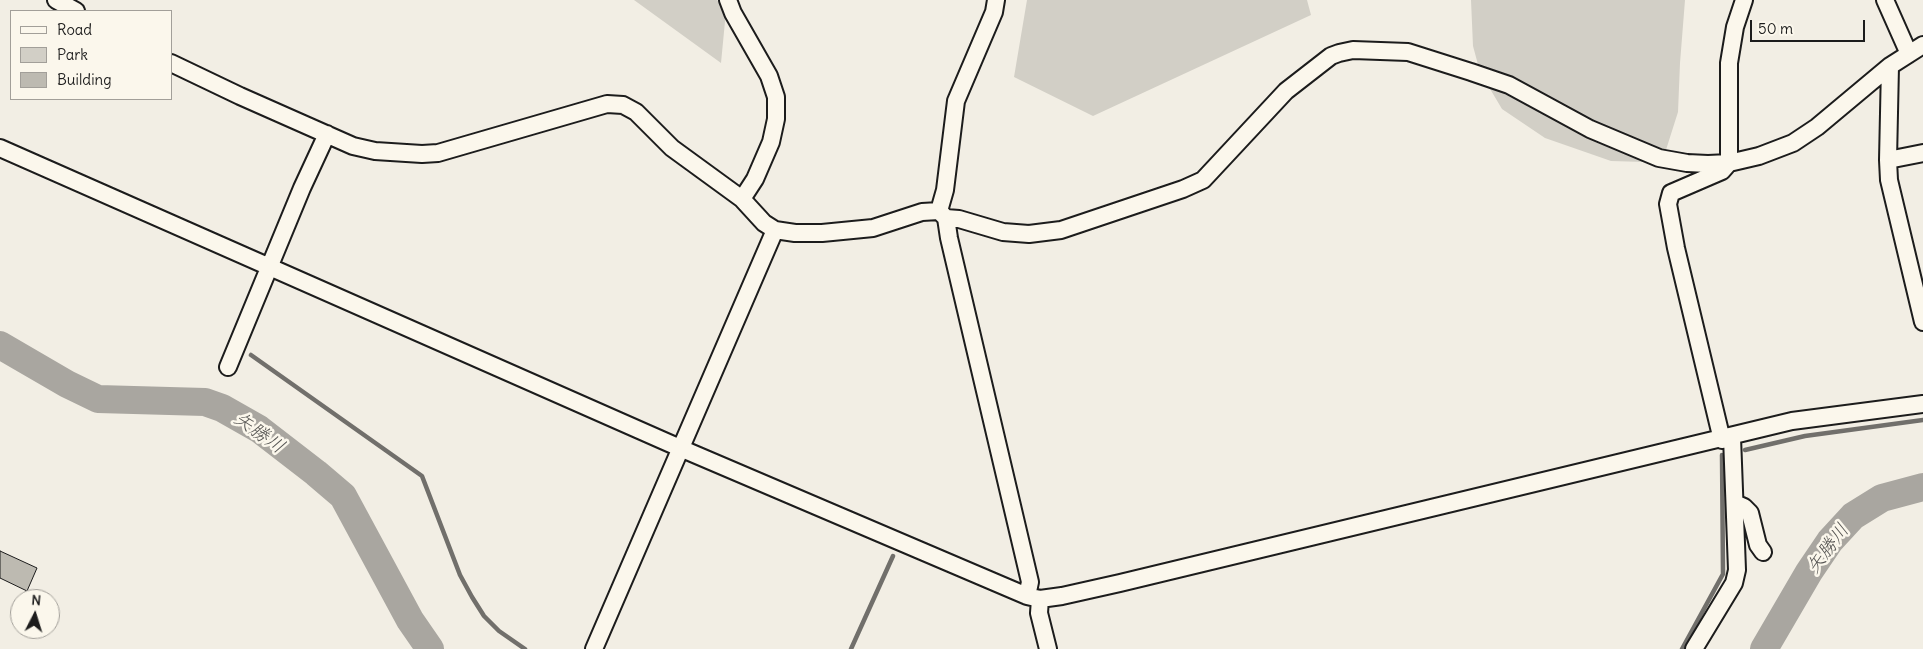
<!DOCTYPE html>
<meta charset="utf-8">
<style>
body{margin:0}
#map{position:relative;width:1923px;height:649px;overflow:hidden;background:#f2eee4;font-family:Delius,sans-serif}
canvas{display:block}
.legend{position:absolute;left:10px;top:10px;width:162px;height:90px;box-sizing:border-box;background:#fbf7ec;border:1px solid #a29f99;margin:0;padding:6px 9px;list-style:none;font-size:15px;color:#1c1c1c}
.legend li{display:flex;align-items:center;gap:10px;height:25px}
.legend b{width:25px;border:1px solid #a29f99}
.north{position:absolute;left:10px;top:589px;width:50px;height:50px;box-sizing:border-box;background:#fbf7ec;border:1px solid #a29f99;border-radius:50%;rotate:5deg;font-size:14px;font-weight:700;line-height:20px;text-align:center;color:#1c1c1c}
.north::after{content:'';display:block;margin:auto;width:18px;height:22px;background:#1c1c1c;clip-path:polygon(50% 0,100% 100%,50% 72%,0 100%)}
.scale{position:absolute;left:1750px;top:20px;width:115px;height:22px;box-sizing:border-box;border:2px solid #1c1c1c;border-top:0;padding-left:6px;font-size:15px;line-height:18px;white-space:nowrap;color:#1c1c1c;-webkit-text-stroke:4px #fbf7ec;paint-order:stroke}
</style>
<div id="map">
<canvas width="1923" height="649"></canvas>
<ul class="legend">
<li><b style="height:6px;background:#fbf7ec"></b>Road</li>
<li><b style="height:14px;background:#d2cfc6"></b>Park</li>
<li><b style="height:14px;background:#bdbab1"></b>Building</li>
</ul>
<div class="north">N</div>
<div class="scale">50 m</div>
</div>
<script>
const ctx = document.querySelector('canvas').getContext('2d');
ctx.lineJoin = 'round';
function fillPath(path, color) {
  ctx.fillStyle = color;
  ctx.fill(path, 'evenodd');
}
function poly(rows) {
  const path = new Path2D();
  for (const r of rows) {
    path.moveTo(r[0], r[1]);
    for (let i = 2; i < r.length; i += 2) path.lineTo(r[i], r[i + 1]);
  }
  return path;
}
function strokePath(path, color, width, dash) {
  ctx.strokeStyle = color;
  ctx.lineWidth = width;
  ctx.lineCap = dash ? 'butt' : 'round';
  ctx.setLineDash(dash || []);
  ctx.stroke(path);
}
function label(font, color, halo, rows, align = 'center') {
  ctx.font = font + ' Delius,"Klee One",sans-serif';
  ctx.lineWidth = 5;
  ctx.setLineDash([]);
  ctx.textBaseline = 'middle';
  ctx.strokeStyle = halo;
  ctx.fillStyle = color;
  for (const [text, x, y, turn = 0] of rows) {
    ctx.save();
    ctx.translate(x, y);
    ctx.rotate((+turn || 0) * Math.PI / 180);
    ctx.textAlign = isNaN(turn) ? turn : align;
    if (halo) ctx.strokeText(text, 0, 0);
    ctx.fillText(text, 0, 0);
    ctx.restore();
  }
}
fillPath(poly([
 [634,0,717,0,726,11,721,63],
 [1027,0,1307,0,1311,15,1093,116,1014,77],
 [1471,0,1685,0,1680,63,1678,112,1665,153,1645,162,1611,161,1545,138,1502,109,1480,72,1473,46]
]), '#d2cfc6');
strokePath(poly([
 [251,355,422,476,460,575,472,597,484,616,499,631,525,649],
 [1745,450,1805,436,1923,420],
 [851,649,893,556],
 [1682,649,1723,574,1722,455]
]), '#716f6b', 4.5);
strokePath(poly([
 [0,345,67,384,98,399,205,402,222,408,259,429,316,473,343,496,410,620,430,649],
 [1764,649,1809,572,1830,541,1853,516,1882,498,1923,487]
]), '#a9a6a0', 28);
const building = poly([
 [0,551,37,568,27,591,0,578,0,551]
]);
fillPath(building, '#bdbab1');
strokePath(building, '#1c1c1c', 1);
const minor = poly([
 [56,0,76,11],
 [728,0,733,13,769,76,776,97,776,119,771,142,755,179,742,199],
 [1885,0,1909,54],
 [171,63,240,96,353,146,375,151,422,154,438,153,607,104,623,105,636,112,672,148,742,199,764,223,775,230,795,233,822,233,873,228,922,212,939,211,946,218,949,238,1030,582,1027,596],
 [1890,66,1888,160,1889,180,1923,322],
 [0,148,680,448,1027,596,1040,599,1062,596,1120,583,1792,421,1923,404],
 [1888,160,1923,153],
 [939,211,945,190,956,101,994,12,996,0],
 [946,218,959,219,1003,232,1029,234,1061,230,1183,189,1203,180,1286,91,1331,56,1339,53,1353,50,1408,52,1471,72,1509,85,1590,129,1659,158,1687,163,1708,164,1729,163,1759,156,1793,143,1817,127,1890,66,1923,45],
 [228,367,302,188,327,134],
 [1722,440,1676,248,1668,204,1671,193,1722,171,1729,163,1729,63,1735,27,1744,0],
 [1735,503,1744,507,1750,513,1758,545,1763,552],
 [1040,599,1039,613,1048,649],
 [594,649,775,230],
 [1694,649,1734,583,1737,570,1732,437]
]);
strokePath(minor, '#1c1c1c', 20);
strokePath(minor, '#fbf7ec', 16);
label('italic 19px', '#545351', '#fbf7ec', [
 ["矢勝川",259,433,35],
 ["矢勝川",1828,549,-53]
]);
</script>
